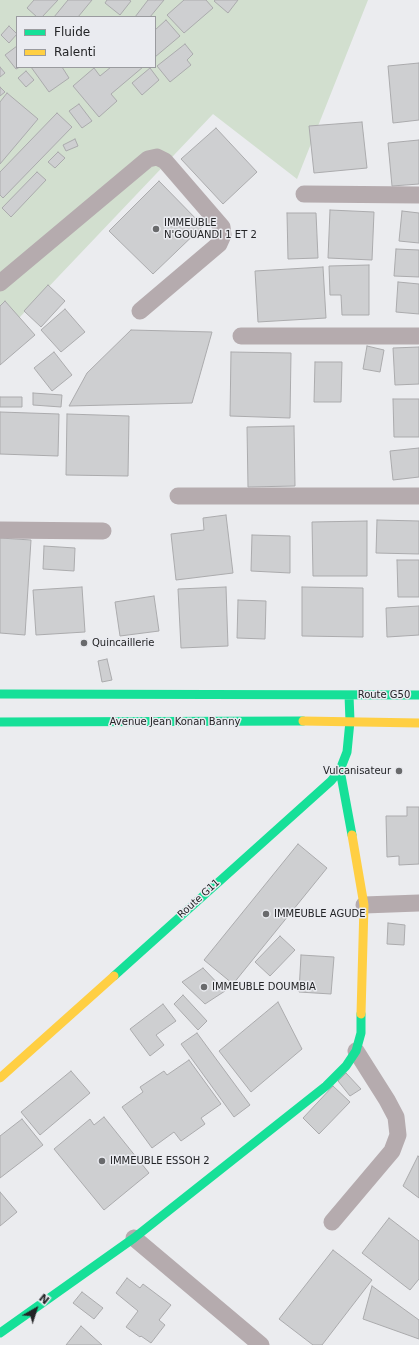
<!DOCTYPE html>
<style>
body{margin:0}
#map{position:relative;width:419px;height:1345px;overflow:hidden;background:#ebecef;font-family:"DejaVu Sans",sans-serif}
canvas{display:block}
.legend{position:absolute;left:16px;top:16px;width:140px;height:52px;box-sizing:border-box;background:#eaebf0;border:1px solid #9a9b9f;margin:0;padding:5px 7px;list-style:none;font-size:12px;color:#232426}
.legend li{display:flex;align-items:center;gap:8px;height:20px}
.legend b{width:20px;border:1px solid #9a9b9f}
.north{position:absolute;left:16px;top:1289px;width:40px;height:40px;-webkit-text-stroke:3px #eaebf0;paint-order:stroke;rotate:39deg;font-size:11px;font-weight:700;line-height:16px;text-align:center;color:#232426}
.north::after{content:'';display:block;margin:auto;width:14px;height:18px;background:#232426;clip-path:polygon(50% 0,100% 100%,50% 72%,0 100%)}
</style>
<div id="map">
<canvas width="419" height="1345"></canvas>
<ul class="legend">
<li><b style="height:5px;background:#16e098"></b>Fluide</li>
<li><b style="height:5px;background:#ffcf43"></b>Ralenti</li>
</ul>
<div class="north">N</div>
</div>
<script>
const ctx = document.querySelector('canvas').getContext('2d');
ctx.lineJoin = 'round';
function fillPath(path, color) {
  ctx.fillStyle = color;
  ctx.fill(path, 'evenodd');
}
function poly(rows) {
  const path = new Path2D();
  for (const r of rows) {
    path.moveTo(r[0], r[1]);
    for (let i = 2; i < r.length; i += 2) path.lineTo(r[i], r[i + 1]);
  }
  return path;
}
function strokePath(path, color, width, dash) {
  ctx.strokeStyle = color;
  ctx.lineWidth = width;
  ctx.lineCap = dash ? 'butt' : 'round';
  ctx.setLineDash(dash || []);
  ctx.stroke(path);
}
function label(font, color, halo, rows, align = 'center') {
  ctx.font = font + ' "DejaVu Sans",sans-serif';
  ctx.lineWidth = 3;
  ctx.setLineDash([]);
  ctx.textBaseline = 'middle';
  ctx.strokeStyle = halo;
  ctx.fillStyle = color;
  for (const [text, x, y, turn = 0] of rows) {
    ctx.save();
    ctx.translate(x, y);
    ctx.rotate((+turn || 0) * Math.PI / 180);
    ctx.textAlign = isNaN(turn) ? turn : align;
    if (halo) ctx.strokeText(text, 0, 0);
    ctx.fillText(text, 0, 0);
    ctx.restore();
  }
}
fillPath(poly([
 [0,0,368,0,297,179,213,114,0,338],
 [17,17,155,17,155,67,17,67]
]), '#d2dfcf');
const building = poly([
 [34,0,58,0,42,17,37,17,27,8,34,0],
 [68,0,92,0,78,17,54,17,68,0],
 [107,0,129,0,131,1,120,15,105,3,107,0],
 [148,0,164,0,150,17,135,17,148,0],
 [184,0,206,0,213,8,184,33,167,15,184,0],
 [215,0,238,0,228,13,214,1,215,0],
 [166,20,180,36,155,57,155,30,166,20],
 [9,26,17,34,9,43,1,35,9,26],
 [185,44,193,54,187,60,191,65,170,82,157,66,185,44],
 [17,46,17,67,20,67,16,69,5,55,17,46],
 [419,63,419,120,393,123,388,66,419,63],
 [0,67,5,73,0,77,0,67],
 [31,67,62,67,69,78,49,92,31,67],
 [111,67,143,67,111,94,117,101,99,117,73,86,94,68,100,76,111,67],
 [150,68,159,80,142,95,132,83,150,68],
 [26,71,34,80,26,87,18,78,26,71],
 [0,87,5,92,0,96,0,87],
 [7,93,38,119,0,164,0,102,7,93],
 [79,104,92,121,82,128,69,111,79,104],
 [57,113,72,127,3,198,0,195,0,172,57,113],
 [362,122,367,168,314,173,309,126,362,122],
 [216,128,257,172,223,204,181,159,216,128],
 [75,139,78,146,66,151,63,145,75,139],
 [419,140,419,184,392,186,388,143,419,140],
 [58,152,65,158,55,168,48,162,58,152],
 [37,172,46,180,11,217,2,208,37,172],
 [159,181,203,226,153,274,109,231,159,181],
 [330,210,374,212,372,260,328,258,330,210],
 [402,211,419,213,419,243,399,241,402,211],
 [287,213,316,213,318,258,288,259,287,213],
 [396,249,419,250,419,277,394,276,396,249],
 [369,265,369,315,342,315,341,295,330,295,329,266,369,265],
 [323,267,326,318,258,322,255,271,323,267],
 [398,282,419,284,419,314,396,312,398,282],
 [48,285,65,301,41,327,24,311,48,285],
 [5,301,35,335,0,365,0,306,5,301],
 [65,309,85,332,61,352,41,330,65,309],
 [131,330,212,332,192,403,69,406,87,373,131,330],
 [367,346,384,350,380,372,363,369,367,346],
 [419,347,419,384,395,385,393,348,419,347],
 [54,352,72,375,52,391,34,368,54,352],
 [231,352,291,353,290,418,230,416,231,352],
 [315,362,342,362,341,402,314,402,315,362],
 [33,393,62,395,61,407,33,405,33,393],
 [0,397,22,397,22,407,0,407,0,397],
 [393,399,419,399,419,437,394,437,393,399],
 [0,412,59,414,58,456,0,454,0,412],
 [67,414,129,416,128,476,66,475,67,414],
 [294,426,295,486,248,487,247,427,294,426],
 [419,448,419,477,393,480,390,451,419,448],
 [226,515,233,573,176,580,171,534,204,530,203,518,226,515],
 [377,520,419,521,419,554,376,553,377,520],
 [367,521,367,576,313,576,312,522,367,521],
 [252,535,290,536,290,573,251,571,252,535],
 [0,538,31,540,25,635,0,633,0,538],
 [44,546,75,548,74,571,43,569,44,546],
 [397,560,419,560,419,597,398,597,397,560],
 [82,587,85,632,36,635,33,590,82,587],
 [226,587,228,646,181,648,178,589,226,587],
 [302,587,363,588,363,637,302,636,302,587],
 [154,596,159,631,120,636,115,602,154,596],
 [238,600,266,601,265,639,237,638,238,600],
 [419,606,419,635,387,637,386,608,419,606],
 [107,659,112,680,102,682,98,661,107,659],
 [407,807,419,807,419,864,399,865,399,856,387,857,386,816,407,816,407,807],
 [298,844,327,868,233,984,204,960,298,844],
 [388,923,405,925,404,945,387,944,388,923],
 [280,936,295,950,270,976,255,962,280,936],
 [301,955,334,957,331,994,299,992,301,955],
 [203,968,225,991,205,1004,182,982,203,968],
 [183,995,207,1021,198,1030,174,1004,183,995],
 [278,1002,302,1049,251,1092,219,1051,278,1002],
 [163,1004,176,1021,156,1035,164,1045,150,1056,130,1029,163,1004],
 [197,1033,250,1105,234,1117,181,1044,197,1033],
 [189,1060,221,1104,201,1118,205,1124,181,1141,174,1132,152,1148,122,1107,143,1092,140,1087,164,1071,167,1075,189,1060],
 [71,1071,90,1093,40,1135,21,1112,71,1071],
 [346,1073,361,1089,350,1096,338,1081,346,1073],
 [333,1086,350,1102,319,1134,303,1118,333,1086],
 [104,1117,149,1173,104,1210,54,1149,90,1119,94,1125,104,1117],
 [22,1119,43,1145,0,1178,0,1136,22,1119],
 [418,1156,419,1157,419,1198,403,1186,418,1156],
 [0,1192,17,1212,0,1226,0,1192],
 [389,1218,419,1241,419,1279,410,1290,362,1253,389,1218],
 [333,1250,372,1280,322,1345,313,1345,279,1319,333,1250],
 [127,1278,140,1288,143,1284,171,1305,159,1320,165,1325,151,1343,141,1336,140,1337,126,1327,138,1311,116,1293,127,1278],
 [372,1286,419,1320,419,1339,363,1319,372,1286],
 [82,1292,103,1308,94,1319,73,1303,82,1292],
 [81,1326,102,1345,66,1345,81,1326]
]);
fillPath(building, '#cecfd1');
strokePath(building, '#ababad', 1);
strokePath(poly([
 [304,194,419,195],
 [0,283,148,159,157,157,165,161,222,227,223,235,219,244,140,311],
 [241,336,419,336],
 [178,496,419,496],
 [0,530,103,531],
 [364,905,419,903],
 [332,1222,392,1151,398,1135,396,1117,387,1100,356,1051],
 [134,1238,261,1345]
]), '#b5abae', 17);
strokePath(poly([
 [0,694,419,695],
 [0,722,303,721],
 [340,770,352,835],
 [114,976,331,781,340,770,347,752,350,721,349,695],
 [0,1333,134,1238,326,1086,346,1066,356,1051,361,1033,361,1014]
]), '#16e098', 9);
strokePath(poly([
 [303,721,419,723],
 [352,835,364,905,361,1014],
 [0,1078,114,976]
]), '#ffcf43', 9);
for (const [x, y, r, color] of [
 [156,229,4,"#696a6c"],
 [84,643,4,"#696a6c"],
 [399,771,4,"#696a6c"],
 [266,914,4,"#696a6c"],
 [204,987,4,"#696a6c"],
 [102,1161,4,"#696a6c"]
]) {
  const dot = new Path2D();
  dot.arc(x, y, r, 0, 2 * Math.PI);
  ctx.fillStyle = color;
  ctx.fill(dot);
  strokePath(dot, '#eaebf0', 1.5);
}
label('10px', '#232426', '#eaebf0', [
 ["IMMEUBLE",164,223],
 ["N'GOUANDI 1 ET 2",164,235],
 ["Quincaillerie",92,643],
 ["Vulcanisateur",391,771,"right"],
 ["IMMEUBLE AGUDE",274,914],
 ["IMMEUBLE DOUMBIA",212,987],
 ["IMMEUBLE ESSOH 2",110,1161]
], 'left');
label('10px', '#232426', '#eaebf0', [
 ["Route G50",384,695],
 ["Avenue Jean Konan Banny",175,722],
 ["Route G11",199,899,-42]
]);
</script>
